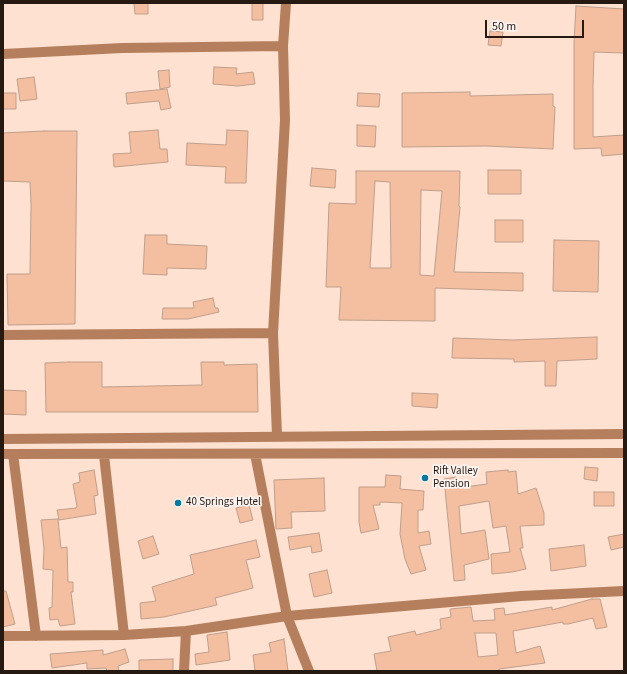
<!DOCTYPE html>
<style>
body{margin:0}
#map{position:relative;width:627px;height:674px;overflow:hidden;background:#fee1d0;font-family:"Source Sans 3",sans-serif}
canvas{display:block}
.frame{position:absolute;inset:0;border:4px solid #261912;pointer-events:none}
.scale{position:absolute;left:485px;top:20px;width:99px;height:18px;box-sizing:border-box;border:2px solid #261912;border-top:0;padding-left:5px;font-size:12px;line-height:14px;white-space:nowrap;color:#261912;-webkit-text-stroke:3px #faf3ef;paint-order:stroke}
</style>
<div id="map">
<canvas width="627" height="674"></canvas>
<div class="frame"></div>
<div class="scale">50 m</div>
</div>
<script>
const ctx = document.querySelector('canvas').getContext('2d');
ctx.lineJoin = 'round';
function fillPath(path, color) {
  ctx.fillStyle = color;
  ctx.fill(path, 'evenodd');
}
function poly(rows) {
  const path = new Path2D();
  for (const r of rows) {
    path.moveTo(r[0], r[1]);
    for (let i = 2; i < r.length; i += 2) path.lineTo(r[i], r[i + 1]);
  }
  return path;
}
function strokePath(path, color, width, dash) {
  ctx.strokeStyle = color;
  ctx.lineWidth = width;
  ctx.lineCap = dash ? 'butt' : 'round';
  ctx.setLineDash(dash || []);
  ctx.stroke(path);
}
function label(font, color, halo, rows, align = 'center') {
  ctx.font = font + ' "Source Sans 3",sans-serif';
  ctx.lineWidth = 3.5;
  ctx.setLineDash([]);
  ctx.textBaseline = 'middle';
  ctx.strokeStyle = halo;
  ctx.fillStyle = color;
  for (const [text, x, y, turn = 0] of rows) {
    ctx.save();
    ctx.translate(x, y);
    ctx.rotate((+turn || 0) * Math.PI / 180);
    ctx.textAlign = isNaN(turn) ? turn : align;
    if (halo) ctx.strokeText(text, 0, 0);
    ctx.fillText(text, 0, 0);
    ctx.restore();
  }
}
const building = poly([
 [134,3,148,3,148,14,135,14,134,3],
 [252,3,263,3,263,20,252,20,252,3],
 [576,6,624,9,624,53,594,52,593,88,593,137,624,135,624,154,602,156,601,148,574,149,574,42,576,6],
 [490,31,503,32,501,46,488,45,490,31],
 [214,67,237,68,236,74,253,72,255,84,238,86,213,84,214,67],
 [169,70,170,87,160,89,158,71,169,70],
 [34,77,37,99,20,101,17,79,34,77],
 [167,89,171,108,161,110,159,101,127,104,126,93,167,89],
 [470,92,470,96,553,94,553,106,555,107,553,149,486,146,402,147,402,93,470,92],
 [3,93,16,93,16,109,3,109,3,93],
 [358,93,380,94,379,107,357,106,358,93],
 [357,125,376,126,375,147,357,146,357,125],
 [158,130,160,149,167,149,168,162,114,167,113,154,131,153,129,132,158,130],
 [227,130,248,131,246,183,225,183,226,167,186,165,187,143,226,145,227,130],
 [44,131,77,131,75,324,8,325,7,274,30,274,31,204,30,182,3,181,3,133,44,131],
 [312,168,336,170,335,188,310,186,312,168],
 [488,170,521,170,521,194,488,194,488,170],
 [356,171,460,171,459,206,460,207,454,272,523,273,523,291,435,288,435,321,339,320,341,287,326,287,329,203,356,204,356,171],
 [375,181,390,182,391,268,370,268,375,181],
 [421,190,442,191,434,276,420,275,421,190],
 [495,220,523,220,523,242,495,242,495,220],
 [145,235,167,235,167,244,207,246,206,269,167,268,167,275,143,274,145,235],
 [554,240,599,241,598,292,553,291,554,240],
 [213,298,215,308,218,308,219,312,188,319,162,319,163,308,194,308,193,302,213,298],
 [597,337,597,359,557,361,556,386,545,386,545,361,514,362,514,359,452,358,453,338,513,340,597,337],
 [69,362,102,362,102,387,202,385,201,362,224,362,224,365,257,364,258,412,46,412,45,363,69,362],
 [3,390,26,391,26,415,3,414,3,390],
 [412,393,438,394,437,408,412,406,412,393],
 [585,467,598,468,597,481,584,479,585,467],
 [94,470,98,495,94,496,96,514,59,520,57,510,76,508,77,506,73,484,80,482,79,473,94,470],
 [508,470,508,472,516,471,518,494,536,488,544,513,544,525,520,526,523,548,520,548,526,569,512,572,492,574,491,554,510,552,506,526,493,528,489,501,459,506,461,534,485,530,489,559,464,565,465,580,454,581,444,479,456,477,457,488,487,484,486,472,508,470],
 [386,475,401,476,400,489,424,491,423,510,418,510,418,533,429,531,431,544,419,546,426,570,411,574,405,559,400,534,402,503,380,502,380,505,373,505,379,529,361,533,359,522,359,487,385,487,386,475],
 [324,478,325,511,291,512,292,528,276,529,274,480,324,478],
 [594,492,614,492,614,506,594,506,594,492],
 [249,505,253,520,240,523,236,508,249,505],
 [58,519,61,548,67,547,68,582,73,582,73,592,71,592,75,624,60,626,58,619,50,620,49,608,52,607,53,570,43,569,44,549,41,520,58,519],
 [319,533,322,551,312,553,311,546,290,550,288,537,319,533],
 [624,534,624,547,611,550,608,537,624,534],
 [153,536,159,554,143,559,138,541,153,536],
 [256,540,260,557,246,560,253,588,215,598,217,605,164,617,141,619,140,603,156,601,152,587,194,574,190,555,256,540],
 [584,545,586,566,551,571,549,549,584,545],
 [327,570,332,593,314,597,309,574,327,570],
 [3,591,6,591,15,624,3,627,3,591],
 [592,599,600,599,607,627,596,629,593,618,568,624,563,624,563,622,513,631,516,653,540,646,545,663,499,669,499,671,377,671,374,654,391,651,388,637,415,631,416,635,441,629,440,619,451,617,450,609,471,607,473,621,495,620,494,609,504,608,505,615,552,607,552,610,592,599],
 [475,633,496,633,498,655,478,657,475,633],
 [227,632,230,660,196,665,195,654,209,652,207,635,227,632],
 [284,639,288,671,255,671,253,655,271,652,269,643,284,639],
 [125,649,129,662,118,666,119,671,107,671,106,668,87,669,87,663,52,668,50,654,103,650,103,655,125,649],
 [173,659,173,671,139,671,139,660,173,659]
]);
fillPath(building, '#f4bfa1');
strokePath(building, '#bf9e8b', 1);
strokePath(poly([
 [3,54,122,48,283,46],
 [3,335,273,333],
 [277,436,273,333,285,120,283,46,286,3],
 [3,439,624,434],
 [3,454,624,453],
 [13,454,36,636],
 [255,454,287,616,309,671],
 [104,455,124,635],
 [3,636,124,635,186,631,287,616,521,596,624,591],
 [184,671,186,631]
]), '#b57f5e', 10);
for (const [x, y, r, color] of [
 [425,478,4,"#0579a2"],
 [178,503,4,"#0579a2"]
]) {
  const dot = new Path2D();
  dot.arc(x, y, r, 0, 2 * Math.PI);
  ctx.fillStyle = color;
  ctx.fill(dot);
  strokePath(dot, '#faf3ef', 1.5);
}
label('11px', '#261912', '#faf3ef', [
 ["Rift Valley",433,472],
 ["Pension",433,485],
 ["40 Springs Hotel",186,503]
], 'left');
</script>
